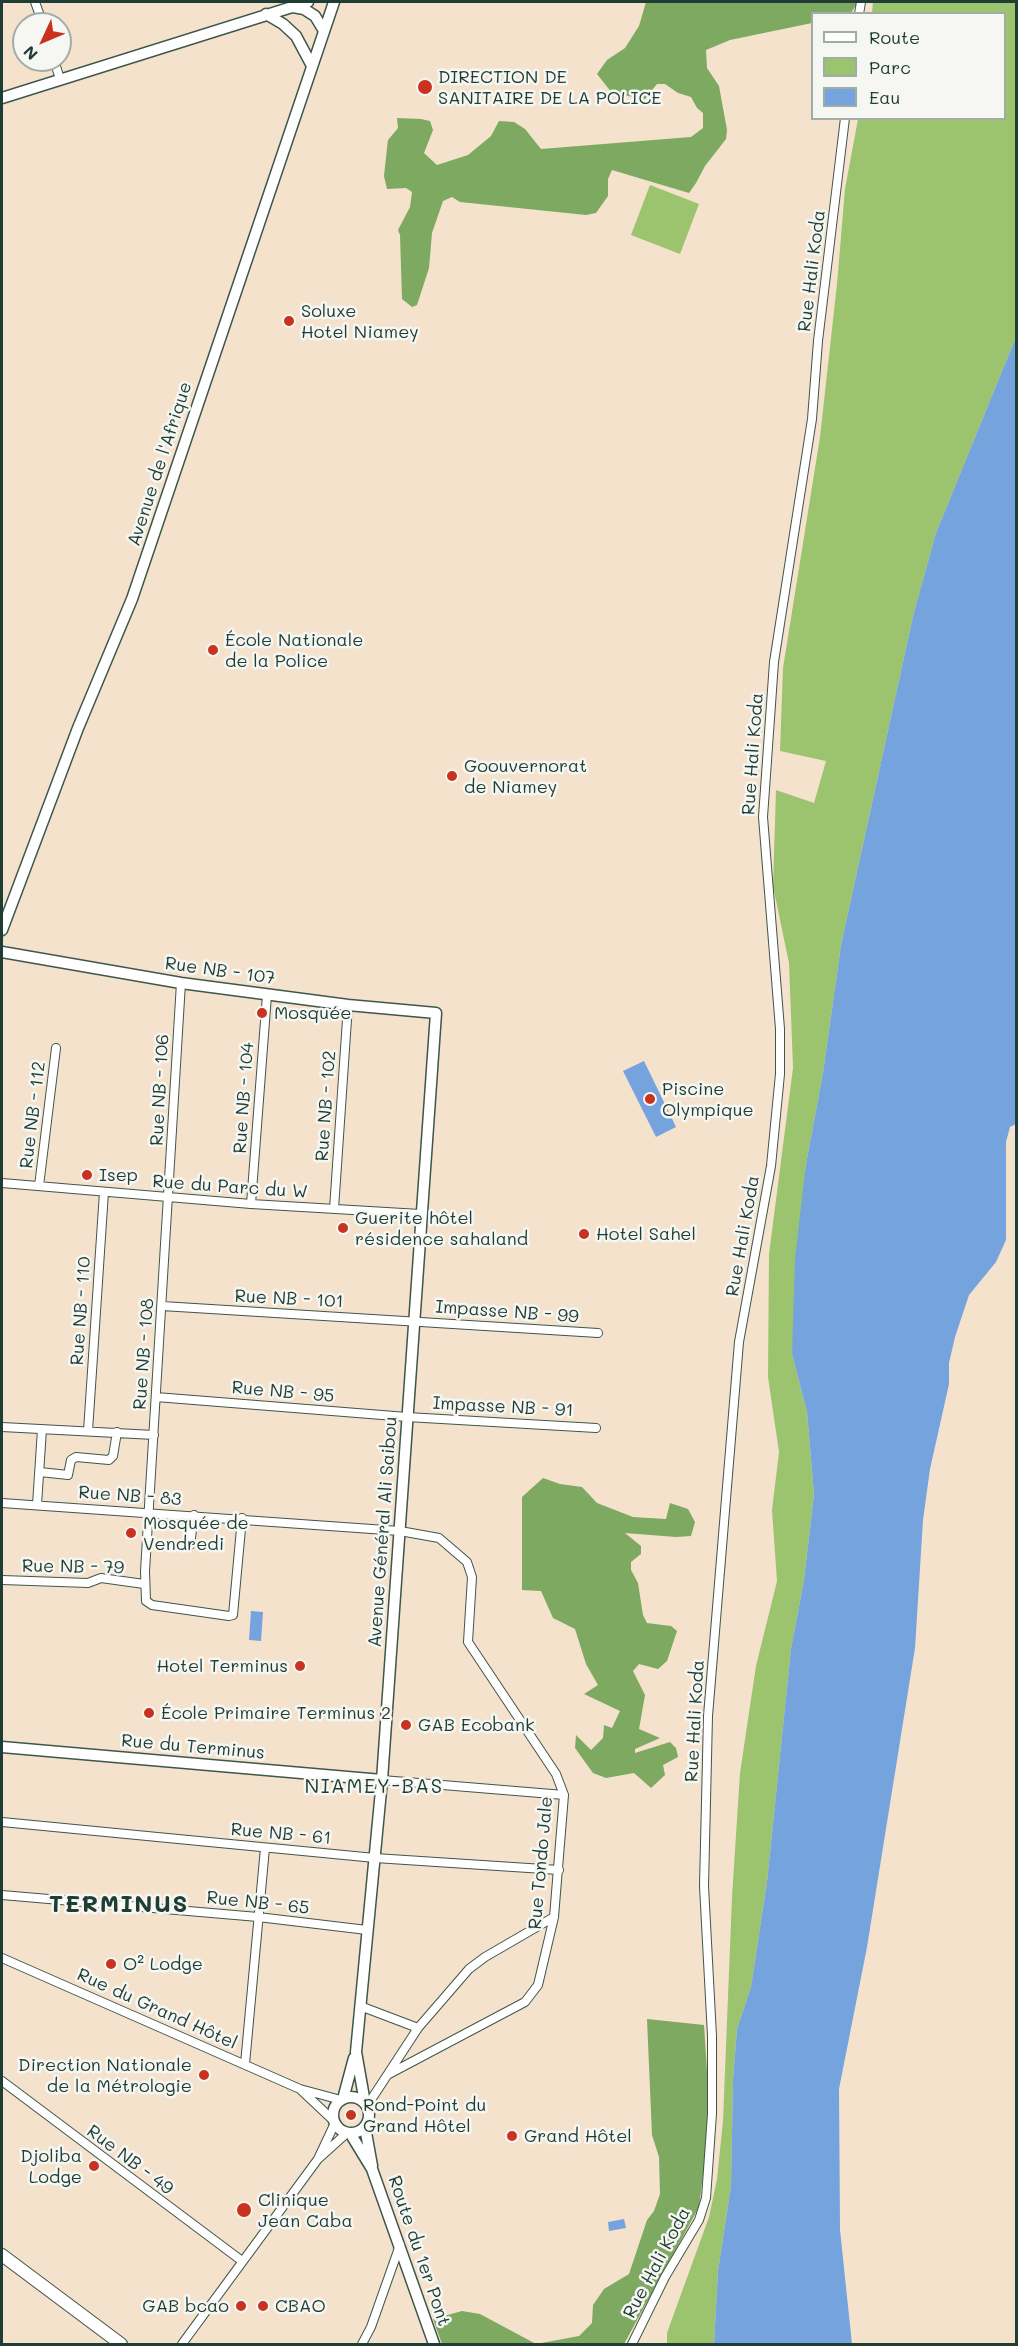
<!DOCTYPE html>
<meta charset="utf-8">
<style>
body{margin:0}
#map{position:relative;width:1018px;height:2346px;overflow:hidden;background:#f4e2cc;font-family:Mali,sans-serif}
canvas{display:block}
.frame{position:absolute;inset:0;border:3px solid #1f3d34;pointer-events:none}
.legend{position:absolute;left:811px;top:12px;width:195px;height:108px;box-sizing:border-box;background:#f6f6f2;border:2px solid #a0aca6;margin:0;padding:8px 10px;list-style:none;font-size:18px;color:#1f3d34}
.legend li{display:flex;align-items:center;gap:12px;height:30px}
.legend b{width:30px;border:2px solid #a0aca6}
.north{position:absolute;left:12px;top:12px;width:60px;height:60px;box-sizing:border-box;background:#f6f6f2;border:2px solid #a0aca6;border-radius:50%;rotate:226deg;font-size:16px;font-weight:700;line-height:24px;text-align:center;color:#1f3d34}
.north::after{content:'';display:block;margin:auto;width:21px;height:27px;background:#c8321e;clip-path:polygon(50% 0,100% 100%,50% 72%,0 100%)}
</style>
<div id="map">
<canvas width="1018" height="2346"></canvas>
<div class="frame"></div>
<ul class="legend">
<li><b style="height:8px;background:#fff"></b>Route</li>
<li><b style="height:16px;background:#9cc36e"></b>Parc</li>
<li><b style="height:16px;background:#74a3de"></b>Eau</li>
</ul>
<div class="north">N</div>
</div>
<script>
const ctx = document.querySelector('canvas').getContext('2d');
ctx.lineJoin = 'round';
function fillPath(path, color) {
  ctx.fillStyle = color;
  ctx.fill(path, 'evenodd');
}
function poly(rows) {
  const path = new Path2D();
  for (const r of rows) {
    if (r.length === 3) {
      path.moveTo(r[0] + r[2], r[1]);
      path.arc(r[0], r[1], r[2], 0, 2 * Math.PI);
      continue;
    }
    path.moveTo(r[0], r[1]);
    for (let i = 2; i < r.length; i += 2) path.lineTo(r[i], r[i + 1]);
  }
  return path;
}
function strokePath(path, color, width, dash) {
  ctx.strokeStyle = color;
  ctx.lineWidth = width;
  ctx.lineCap = dash ? 'butt' : 'round';
  ctx.setLineDash(dash || []);
  ctx.stroke(path);
}
function label(font, color, halo, rows, align = 'center') {
  ctx.font = font + ' Mali,sans-serif';
  ctx.lineWidth = 5;
  ctx.setLineDash([]);
  ctx.textBaseline = 'middle';
  ctx.strokeStyle = halo;
  ctx.fillStyle = color;
  for (const [text, x, y, turn = 0] of rows) {
    ctx.save();
    ctx.translate(x, y);
    ctx.rotate((+turn || 0) * Math.PI / 180);
    ctx.textAlign = isNaN(turn) ? turn : align;
    if (halo) ctx.strokeText(text, 0, 0);
    ctx.fillText(text, 0, 0);
    ctx.restore();
  }
}
fillPath(poly([
 [873,2,1016,2,1016,337,936,533,914,612,841,945,823,1073,806,1164,792,1354,807,1412,814,1494,804,1580,791,1649,767,1882,751,1987,737,2029,733,2080,731,2186,718,2271,714,2344,667,2344,667,2333,709,2217,717,2179,723,2121,732,1897,740,1773,756,1666,777,1581,772,1510,779,1452,768,1377,769,1254,793,1068,789,963,773,886,776,790,814,803,826,761,780,751,783,668,820,437,837,284,845,189,858,119,1004,118,1004,14,872,13],
 [650,185,699,204,680,254,631,235]
]), '#9cc36e');
fillPath(poly([
 [646,2,858,2,851,13,812,14,812,23,730,40,706,50,707,68,719,86,727,130,726,139,705,166,696,183,689,193,612,170,608,179,608,196,596,213,586,215,460,202,452,197,443,201,432,233,429,268,417,305,412,307,402,299,400,235,398,230,410,207,412,192,406,188,387,189,384,176,387,148,388,140,398,128,397,118,421,119,430,121,433,130,424,153,437,165,468,155,491,136,499,121,514,122,525,129,541,149,691,137,703,128,703,113,697,108,691,97,678,93,665,84,657,84,645,99,612,93,597,74,607,60,625,48,639,26],
 [543,1478,560,1484,582,1487,597,1503,633,1517,666,1519,670,1503,688,1509,695,1522,691,1536,676,1537,625,1533,641,1546,641,1554,631,1562,631,1570,638,1583,643,1615,647,1623,671,1626,677,1631,667,1661,658,1669,639,1664,633,1671,645,1695,639,1729,660,1738,635,1749,635,1753,670,1742,676,1748,678,1757,663,1765,665,1775,651,1788,634,1773,606,1778,593,1773,575,1748,576,1735,591,1750,603,1738,604,1725,612,1728,620,1711,584,1694,598,1685,586,1664,575,1629,553,1618,541,1591,522,1590,522,1497],
 [647,2019,704,2025,710,2119,699,2207,624,2344,442,2344,433,2319,462,2311,480,2314,536,2344,579,2336,592,2323,593,2305,604,2289,629,2274,647,2220,654,2211,660,2194,659,2157,652,2135]
]), '#7da961');
fillPath(poly([
 [1016,337,1016,1124,1010,1127,1006,1142,1006,1240,996,1262,969,1295,955,1337,949,1363,949,1384,930,1469,923,1520,915,1648,867,1947,839,2089,840,2230,852,2344,714,2344,718,2271,731,2186,733,2080,737,2029,751,1987,767,1882,791,1649,804,1580,814,1494,807,1412,792,1354,795,1259,806,1164,823,1073,841,945,914,612,936,533],
 [644,1061,676,1127,656,1137,623,1071],
 [251,1611,263,1612,261,1641,249,1640],
 [624,2219,626,2228,609,2231,608,2222]
]), '#74a3de');
const street = poly([
 [35,2,43,24],
 [859,14,861,2],
 [54,60,60,79],
 [181,983,145,1571,146,1601,152,1605,229,1616,233,1615,242,1518],
 [2,1183,251,1204,420,1214],
 [39,1186,56,1048],
 [251,1204,267,995],
 [334,1209,348,1005],
 [162,1306,598,1333],
 [156,1397,407,1417,596,1428],
 [2,1427,154,1435],
 [88,1431,104,1192],
 [40,1472,68,1475,71,1460,76,1457,109,1460,113,1456,117,1432],
 [2,1503,400,1531,439,1538,467,1562,472,1577,468,1642,556,1774,564,1795,554,1917,538,1985,525,2002,389,2074],
 [37,1505,42,1429],
 [190,1545,194,1515],
 [2,1580,88,1583,101,1578,144,1584],
 [382,1780,564,1795],
 [2,1822,375,1858,559,1870],
 [2,1895,258,1917,367,1930],
 [2,1958,300,2089,341,2100],
 [360,2006,418,2028],
 [245,2064,265,1848],
 [2,2081,242,2261],
 [301,2090,334,2121],
 [367,2106,418,2028,469,1969,485,1957,554,1917],
 [318,2159,335,2123],
 [182,2344,318,2159,348,2132],
 [362,2344,371,2327,400,2245],
 [632,2344,665,2277,699,2220,706,2198,712,2114,712,2036,704,1886,708,1716,739,1342,771,1166,780,1074,780,1029,763,817,774,662,812,419,818,341,845,118]
]);
const secondary = poly([
 [293,7,304,9,315,16,324,31],
 [266,14,283,24,296,36,312,66],
 [2,98,308,2],
 [2,930,78,728,132,599,334,2],
 [2,952,181,983,348,1005,436,1013,382,1780,356,2052,365,2103],
 [2,1747,382,1780],
 [351,2115,18],
 [343,2099,354,2058],
 [365,2127,372,2166],
 [350,2133,372,2169,434,2344]
]);
const primary = poly([
 [2,2255,121,2344]
]);
strokePath(street, '#3f564b', 10);
strokePath(secondary, '#3f564b', 13);
strokePath(primary, '#3f564b', 14);
strokePath(street, '#fff', 8);
strokePath(secondary, '#fff', 10);
strokePath(primary, '#fff', 12);
for (const [x, y, r, color] of [
 [425,87,8,"#c8321e"],
 [289,321,6,"#c8321e"],
 [213,650,6,"#c8321e"],
 [452,776,6,"#c8321e"],
 [262,1013,6,"#c8321e"],
 [650,1099,6,"#c8321e"],
 [87,1175,6,"#c8321e"],
 [343,1228,6,"#c8321e"],
 [584,1234,6,"#c8321e"],
 [131,1533,6,"#c8321e"],
 [300,1666,6,"#c8321e"],
 [149,1713,6,"#c8321e"],
 [406,1725,6,"#c8321e"],
 [111,1964,6,"#c8321e"],
 [204,2075,6,"#c8321e"],
 [351,2115,6,"#c8321e"],
 [512,2136,6,"#c8321e"],
 [94,2166,6,"#c8321e"],
 [244,2210,8,"#c8321e"],
 [241,2306,6,"#c8321e"],
 [263,2306,6,"#c8321e"]
]) {
  const dot = new Path2D();
  dot.arc(x, y, r, 0, 2 * Math.PI);
  ctx.fillStyle = color;
  ctx.fill(dot);
  strokePath(dot, '#f6f6f2', 2);
}
label('18px', '#1f3d34', '#f6f6f2', [
 ["DIRECTION DE",438,77],
 ["SANITAIRE DE LA POLICE",438,98],
 ["Soluxe",301,311],
 ["Hotel Niamey",301,332],
 ["École Nationale",225,640],
 ["de la Police",225,661],
 ["Goouvernorat",464,766],
 ["de Niamey",464,787],
 ["Mosquée",274,1013],
 ["Piscine",662,1089],
 ["Olympique",662,1110],
 ["Isep",99,1175],
 ["Guerite hôtel",355,1218],
 ["résidence sahaland",355,1239],
 ["Hotel Sahel",596,1234],
 ["Mosquée de",143,1523],
 ["Vendredi",143,1544],
 ["Hotel Terminus",288,1666,"right"],
 ["École Primaire Terminus 2",161,1713],
 ["GAB Ecobank",418,1725],
 ["O² Lodge",123,1964],
 ["Direction Nationale",192,2065,"right"],
 ["de la Métrologie",192,2086,"right"],
 ["Rond-Point du",363,2105],
 ["Grand Hôtel",363,2126],
 ["Grand Hôtel",524,2136],
 ["Djoliba",82,2156,"right"],
 ["Lodge",82,2177,"right"],
 ["Clinique",258,2200],
 ["Jean Caba",258,2221],
 ["GAB bcao",229,2306,"right"],
 ["CBAO",275,2306]
], 'left');
label('18px', '#1f3d34', '#f6f6f2', [
 ["Rue Hali Koda",812,271,-83],
 ["Avenue de l'Afrique",160,464,-72],
 ["Rue Hali Koda",753,754,-86],
 ["Rue NB - 107",220,971,8],
 ["Rue NB - 106",160,1090,-87],
 ["Rue NB - 104",244,1098,-86],
 ["Rue NB - 102",326,1106,-86],
 ["Rue NB - 112",33,1115,-83],
 ["Rue du Parc du W",230,1187,4],
 ["Rue Hali Koda",743,1236,-80],
 ["Rue NB - 101",289,1299,3],
 ["Rue NB - 110",81,1311,-86],
 ["Impasse NB - 99",507,1312,4],
 ["Rue NB - 108",144,1354,-86],
 ["Rue NB - 95",283,1392,5],
 ["Impasse NB - 91",503,1407,3],
 ["Rue NB - 83",130,1496,4],
 ["Avenue Général Ali Saibou",383,1532,-86],
 ["Rue NB - 79",73,1567,1],
 ["Rue Hali Koda",695,1721,-87],
 ["Rue du Terminus",193,1747,5],
 ["Rue NB - 61",281,1834,5],
 ["Rue Tondo Jale",541,1863,-85],
 ["Rue NB - 65",258,1903,6],
 ["Rue du Grand Hôtel",157,2009,24],
 ["Rue NB - 49",130,2160,37],
 ["Route du 1er Pont",419,2251,71],
 ["Rue Hali Koda",657,2263,-62]
]);
ctx.letterSpacing = '1.5px';
label('20px', '#1f3d34', '#f6f6f2', [
 ["NIAMEY-BAS",374,1787]
]);
ctx.letterSpacing = '0px';
ctx.letterSpacing = '1.5px';
label('bold 24px', '#1f3d34', '#f6f6f2', [
 ["TERMINUS",119,1905]
]);
ctx.letterSpacing = '0px';
</script>
